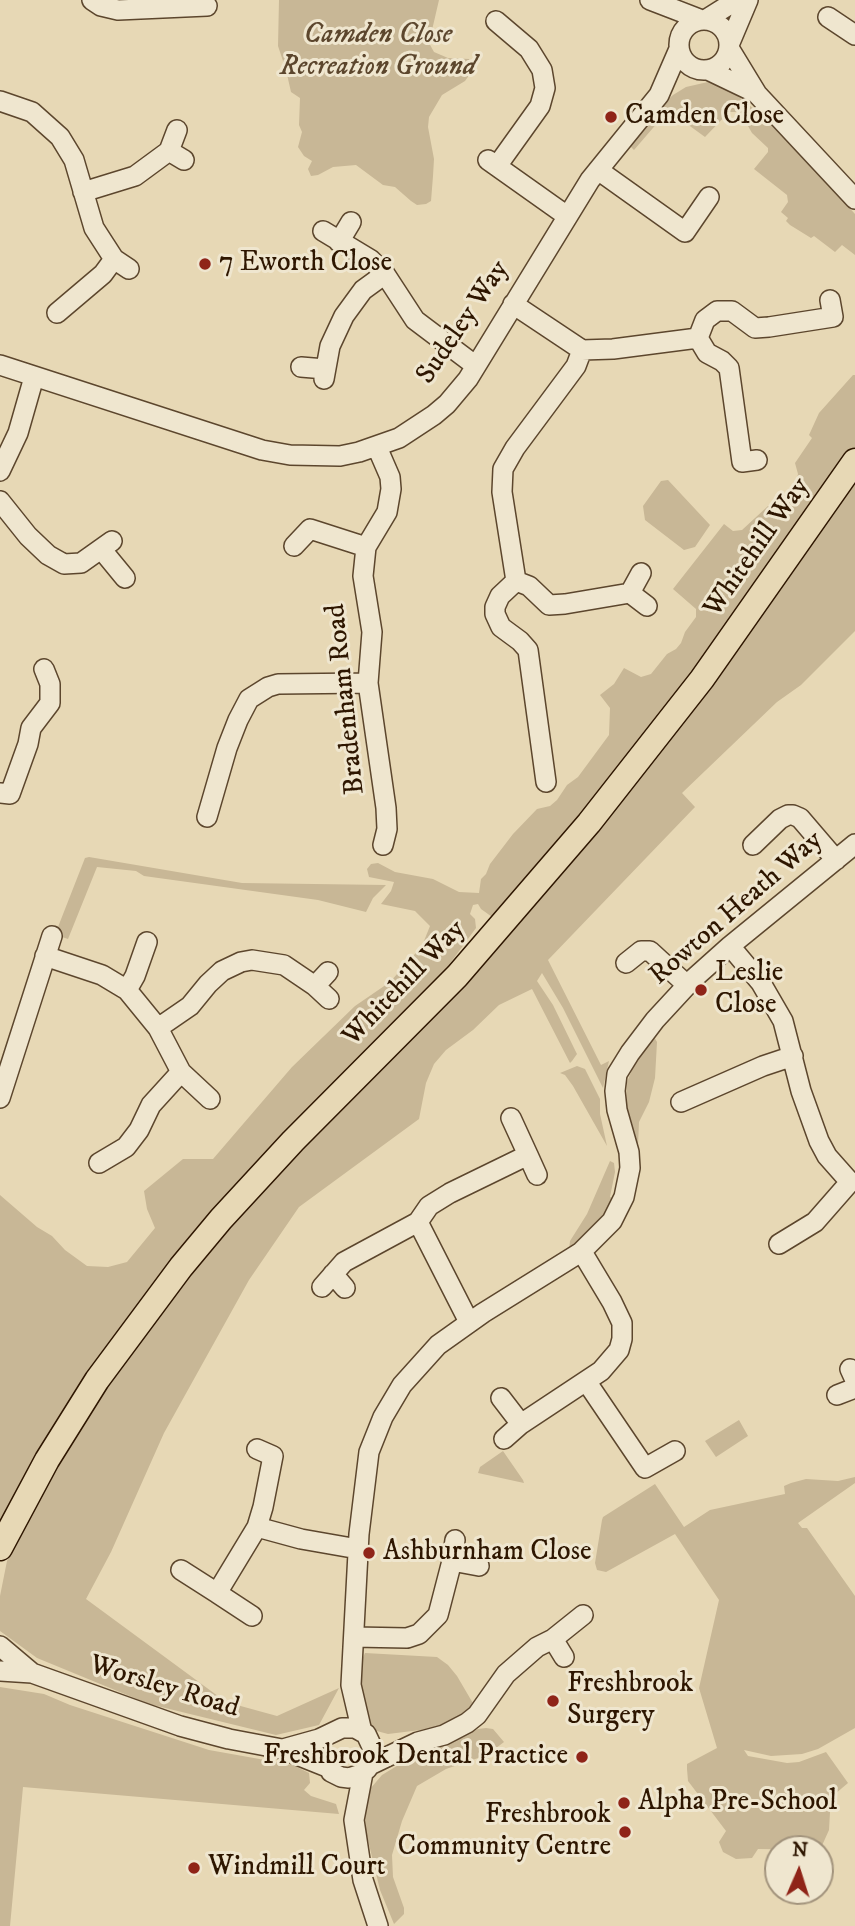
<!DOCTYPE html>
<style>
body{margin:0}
#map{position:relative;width:855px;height:1926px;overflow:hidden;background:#e7d8b5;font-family:"IM FELL DW Pica",serif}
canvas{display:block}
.north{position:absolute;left:764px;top:1835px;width:70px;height:70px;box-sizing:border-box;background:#efe6cf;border:2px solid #a2937c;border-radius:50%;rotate:3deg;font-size:19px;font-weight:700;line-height:28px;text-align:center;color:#2e1600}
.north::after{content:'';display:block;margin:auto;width:24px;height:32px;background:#8f2418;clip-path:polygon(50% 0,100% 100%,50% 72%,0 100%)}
</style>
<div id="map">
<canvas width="855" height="1926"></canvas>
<div class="north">N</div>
</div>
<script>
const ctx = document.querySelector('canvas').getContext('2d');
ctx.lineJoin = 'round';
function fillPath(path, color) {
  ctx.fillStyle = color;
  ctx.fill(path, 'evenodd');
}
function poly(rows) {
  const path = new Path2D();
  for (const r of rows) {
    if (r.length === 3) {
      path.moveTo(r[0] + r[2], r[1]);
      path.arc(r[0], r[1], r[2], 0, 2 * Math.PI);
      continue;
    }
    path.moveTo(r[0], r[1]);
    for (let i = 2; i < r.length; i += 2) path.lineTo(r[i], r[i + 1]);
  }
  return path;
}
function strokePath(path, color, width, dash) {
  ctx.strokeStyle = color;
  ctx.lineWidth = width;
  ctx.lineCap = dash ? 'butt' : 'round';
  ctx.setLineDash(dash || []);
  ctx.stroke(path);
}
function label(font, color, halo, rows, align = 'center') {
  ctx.font = font + ' "IM FELL DW Pica",serif';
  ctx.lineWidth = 6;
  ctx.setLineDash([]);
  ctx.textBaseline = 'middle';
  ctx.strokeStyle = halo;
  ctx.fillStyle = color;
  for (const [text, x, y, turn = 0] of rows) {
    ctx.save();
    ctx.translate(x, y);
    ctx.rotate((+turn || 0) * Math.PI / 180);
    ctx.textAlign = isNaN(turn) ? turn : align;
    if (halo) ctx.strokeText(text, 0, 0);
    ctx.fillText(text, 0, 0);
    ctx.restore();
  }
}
fillPath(poly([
 [279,0,439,0,429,43,434,52,448,58,469,59,475,67,465,81,442,95,429,117,428,127,434,159,433,176,431,201,426,204,417,205,411,201,395,187,383,185,356,165,333,167,318,175,311,176,308,169,312,161,304,156,298,147,302,132,299,125,300,98,291,92,286,70,278,46],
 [708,82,719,85,733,92,766,119,855,214,855,255,842,245,835,252,814,236,811,238,790,225,786,221,788,218,781,212,788,202,787,195,754,169,768,152,768,148,752,133,740,112,729,112,705,137,672,113,665,114,634,150,629,145,662,105,673,95,686,87],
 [853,375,855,375,855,447,672,703,495,919,481,909,478,904,473,905,470,914,475,919,476,928,437,981,166,1268,65,1408,0,1526,0,1195,37,1227,52,1236,65,1250,87,1266,108,1267,127,1262,155,1228,147,1209,144,1191,183,1159,213,1159,292,1067,355,1006,390,982,422,946,430,926,415,911,381,904,391,891,394,882,369,877,367,869,371,864,378,863,395,872,433,879,459,892,479,893,481,879,486,874,490,864,513,834,537,809,550,806,557,800,567,785,578,777,609,735,610,708,600,695,614,684,624,668,641,677,651,674,667,654,676,649,681,643,685,632,696,617,696,609,673,589,724,524,733,531,742,530,768,506,776,506,780,501,797,478,798,474,795,463,812,438,809,435,819,413],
 [855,477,855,631,801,685,777,702,682,793,695,807,548,960,601,1065,609,1061,603,1088,563,1008,542,973,537,981,553,1005,574,1048,577,1054,572,1061,570,1063,532,989,499,1005,473,1030,446,1050,434,1064,426,1083,419,1119,299,1207,249,1280,164,1433,111,1552,86,1599,226,1702,277,1716,339,1688,319,1725,276,1735,149,1704,37,1658,0,1631,0,1596,7,1561,19,1533,59,1459,116,1371,218,1238,464,982],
 [668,480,710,525,695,547,684,550,645,520,643,506,661,481],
 [89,857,242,883,386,885,373,898,366,912,318,900,144,876,136,871,97,867,68,939,59,936,58,927,85,858],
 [653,1035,657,1042,655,1078,649,1102,639,1122,638,1146,626,1106,627,1082,636,1060],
 [577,1066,585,1069,600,1099,600,1114,607,1146,573,1086,565,1075,560,1073],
 [610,1161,614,1163,615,1172,610,1197,616,1200,590,1233,569,1250,570,1241,587,1214],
 [739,1420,748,1436,716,1457,705,1441],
 [503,1451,523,1480,524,1483,478,1473,480,1467],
 [855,1477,855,1483,798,1523,802,1528,807,1528,855,1596,855,1728,818,1749,802,1754,771,1756,744,1750,748,1756,787,1763,799,1762,826,1752,848,1783,835,1794,830,1812,829,1830,820,1850,758,1849,752,1858,736,1859,723,1852,719,1842,726,1831,688,1781,687,1769,687,1764,717,1748,699,1688,719,1600,675,1534,606,1572,597,1570,595,1563,602,1520,603,1517,655,1484,684,1527,710,1510,785,1494,784,1486,791,1483,806,1479,838,1481],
 [365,1653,437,1657,448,1665,457,1676,474,1705,457,1720,437,1728,388,1734,373,1730,367,1724,361,1708,361,1662],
 [0,1687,44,1694,70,1705,209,1750,293,1765,309,1773,310,1783,304,1790,311,1796,336,1804,339,1814,23,1787,10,1926,0,1926],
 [486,1728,493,1729,504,1742,487,1755,446,1769,417,1786,402,1821,392,1855,393,1877,404,1908,404,1914,394,1924,380,1890,366,1832,365,1811,370,1789,382,1775,418,1753,460,1738,478,1729]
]), '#c8b796');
const minor = poly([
 [92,0,101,6,118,10,207,6],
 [650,0,702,20],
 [828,17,855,35],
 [704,45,25],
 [705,20,737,0],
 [496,21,529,49,542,70,545,88,540,106,497,166],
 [729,45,748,0],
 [729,48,757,94,855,199],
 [708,70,756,93],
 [0,101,32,112,60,137,74,160,94,228,114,259,129,269],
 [169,151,184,160],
 [488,160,567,216],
 [598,170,685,232,709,197],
 [83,192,135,176,169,151,177,130],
 [323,231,371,260,385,274],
 [339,242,351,222],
 [513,304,582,350,576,366,515,448,503,469,502,492,516,581],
 [57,313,103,274,114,259],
 [698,338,705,320,717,311,732,311,755,328,769,327,833,317,830,300],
 [698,338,707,353,722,361,729,368,742,462,757,460],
 [582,350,613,349,698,338],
 [0,365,262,450,290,455,340,456,359,452,399,438,434,415,447,404,468,379,590,180,659,95,679,49],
 [301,367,325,369],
 [324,379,330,346,344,316,363,290,385,274,415,320,476,366],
 [377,447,390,477,391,489,387,512,366,547,363,576,372,632,368,683,386,808,387,829,383,845],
 [0,471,18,433,34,377],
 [0,501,28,536,48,555,64,564,81,563,112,541],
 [294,546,310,529,366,547],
 [102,550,125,578],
 [516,581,500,596,495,607,495,614,501,627,520,641,528,650,546,782],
 [516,581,529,586,549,605,565,604,630,593,641,573],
 [630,593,647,606],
 [0,793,10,794,28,744,31,728,50,703,50,684,44,669],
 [207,817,227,748,238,720,249,699,268,687,278,684,368,683],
 [753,845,780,819,788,815,793,815,800,818,836,860],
 [730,946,761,983,783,1021,801,1091,819,1141,827,1156,850,1182,815,1222,779,1244],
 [45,956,102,975,127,990,158,1028,181,1072,210,1099],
 [626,963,641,951,650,951,687,985],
 [315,986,328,972],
 [127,990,135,976,147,942],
 [158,1028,190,1006,208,984,222,971,241,962,252,960,284,965,315,986,329,999],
 [0,1098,52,936],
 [681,1102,763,1066,793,1056],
 [511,1118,528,1155],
 [99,1163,126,1147,139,1130,151,1105,181,1072],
 [418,1222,429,1206,450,1193,528,1155,537,1175],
 [333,1274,345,1288],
 [322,1287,344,1262,418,1222,469,1322],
 [850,1369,855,1380],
 [586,1381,645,1468,675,1451],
 [837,1395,855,1388],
 [501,1398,521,1424],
 [504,1439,521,1424,601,1371,619,1350,622,1339,622,1323,612,1302,582,1252],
 [257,1527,263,1507,273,1456,257,1449],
 [452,1561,455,1540],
 [181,1570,217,1593],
 [252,1616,217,1593,257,1527,301,1539,358,1549],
 [354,1637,407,1638,419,1634,438,1615,452,1561,479,1566],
 [553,1639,583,1615],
 [0,1646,32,1673],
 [0,1671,32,1673,180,1726,229,1739,282,1749,327,1767],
 [362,1732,351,1685,359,1534,369,1452,383,1417,402,1385,438,1345,483,1313,581,1252,612,1221,624,1197,630,1168,629,1152,617,1110,615,1091,617,1074,630,1053,655,1020,692,980,730,946,855,844],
 [283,1749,319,1739,342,1728,355,1728,366,1734,373,1749,372,1762,367,1769,361,1774,349,1778,341,1777,331,1772],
 [370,1765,418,1742,444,1735,467,1723,477,1715,506,1674,537,1647,553,1639,564,1657],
 [363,1773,354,1820,363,1880,378,1926]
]);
const major = poly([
 [0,1548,47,1460,97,1380,181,1267,221,1219,293,1141,457,976,589,823,702,679,855,461]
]);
strokePath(minor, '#5c462d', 22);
strokePath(major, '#2e1600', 27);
strokePath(minor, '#efe6cf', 19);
strokePath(major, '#e7d8b5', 24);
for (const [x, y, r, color] of [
 [611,117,7,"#8f2418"],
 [205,264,7,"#8f2418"],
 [701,990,7,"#8f2418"],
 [369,1553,7,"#8f2418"],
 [553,1701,7,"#8f2418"],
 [582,1757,7,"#8f2418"],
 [624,1803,7,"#8f2418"],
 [625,1832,7,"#8f2418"],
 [194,1868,7,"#8f2418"]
]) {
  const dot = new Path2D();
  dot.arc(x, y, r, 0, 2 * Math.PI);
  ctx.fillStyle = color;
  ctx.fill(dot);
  strokePath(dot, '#efe6cf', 2.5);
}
label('italic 28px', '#5c462d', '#efe6cf', [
 ["Camden Close",378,36],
 ["Recreation Ground",378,68]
]);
label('28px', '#2e1600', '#efe6cf', [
 ["Camden Close",625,117],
 ["7 Eworth Close",219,264],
 ["Leslie",715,974],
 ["Close",715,1006],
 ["Ashburnham Close",383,1553],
 ["Freshbrook",567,1685],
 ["Surgery",567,1717],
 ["Freshbrook Dental Practice",568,1757,"right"],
 ["Alpha Pre-School",638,1803],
 ["Freshbrook",611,1816,"right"],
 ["Community Centre",611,1848,"right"],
 ["Windmill Court",208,1868]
], 'left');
label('28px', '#2e1600', '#efe6cf', [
 ["Sudeley Way",464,323,-56],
 ["Whitehill Way",758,548,-55],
 ["Bradenham Road",347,699,-96],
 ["Rowton Heath Way",737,909,-41],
 ["Whitehill Way",405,984,-46],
 ["Worsley Road",164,1688,17]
]);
</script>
